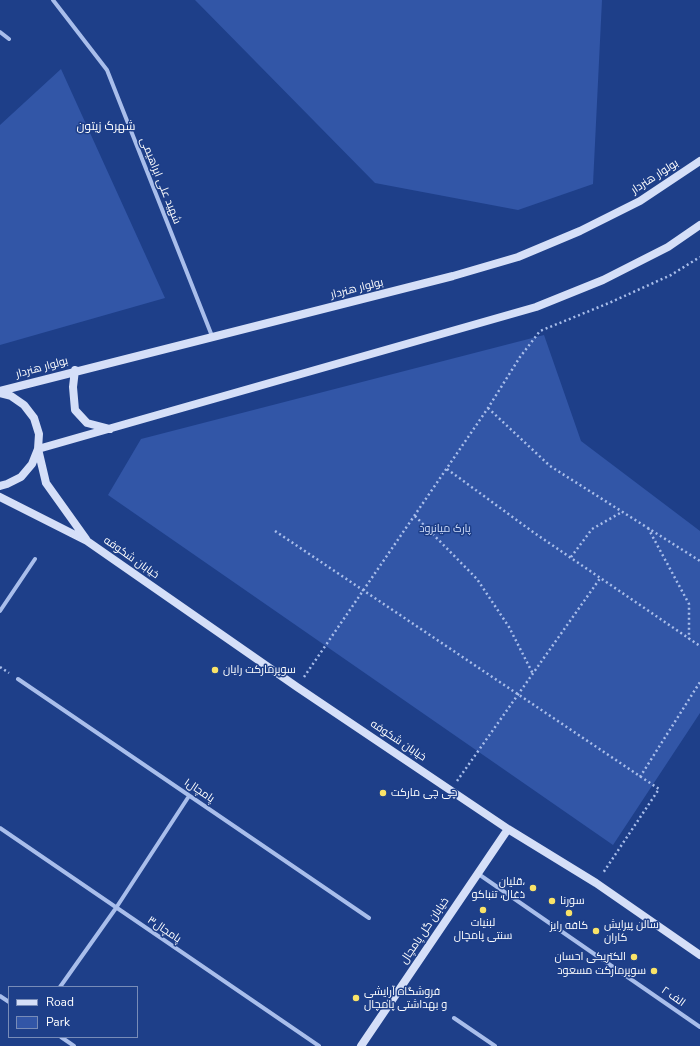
<!DOCTYPE html>
<meta charset="utf-8">
<style>
body{margin:0}
#map{position:relative;width:700px;height:1046px;overflow:hidden;background:#1e3f89;font-family:"Nunito Sans",sans-serif}
canvas{display:block}
.legend{position:absolute;left:8px;top:986px;width:130px;height:52px;box-sizing:border-box;background:#1e3f89;border:1px solid #788cb8;margin:0;padding:5px 7px;list-style:none;font-size:12px;color:#fff}
.legend li{display:flex;align-items:center;gap:8px;height:20px}
.legend b{width:20px;border:1px solid #788cb8}
</style>
<div id="map">
<canvas width="700" height="1046"></canvas>
<ul class="legend">
<li><b style="height:5px;background:#d5dff8"></b>Road</li>
<li><b style="height:11px;background:#3256a7"></b>Park</li>
</ul>
</div>
<script>
const ctx = document.querySelector('canvas').getContext('2d');
ctx.lineJoin = 'round';
function fillPath(path, color) {
  ctx.fillStyle = color;
  ctx.fill(path, 'evenodd');
}
function poly(rows) {
  const path = new Path2D();
  for (const r of rows) {
    path.moveTo(r[0], r[1]);
    for (let i = 2; i < r.length; i += 2) path.lineTo(r[i], r[i + 1]);
  }
  return path;
}
function strokePath(path, color, width, dash) {
  ctx.strokeStyle = color;
  ctx.lineWidth = width;
  ctx.lineCap = dash ? 'butt' : 'round';
  ctx.setLineDash(dash || []);
  ctx.stroke(path);
}
function label(font, color, halo, rows, align = 'center') {
  ctx.font = font + ' "Nunito Sans",Cairo,sans-serif';
  ctx.lineWidth = 3;
  ctx.setLineDash([]);
  ctx.textBaseline = 'middle';
  ctx.strokeStyle = halo;
  ctx.fillStyle = color;
  for (const [text, x, y, turn = 0] of rows) {
    ctx.save();
    ctx.translate(x, y);
    ctx.rotate((+turn || 0) * Math.PI / 180);
    ctx.textAlign = isNaN(turn) ? turn : align;
    if (halo) ctx.strokeText(text, 0, 0);
    ctx.fillText(text, 0, 0);
    ctx.restore();
  }
}
fillPath(poly([
 [195,0,602,0,593,184,518,210,375,183],
 [61,69,165,298,0,345,0,125],
 [544,335,581,441,700,531,700,713,613,845,108,495,141,439]
]), '#3256a7');
strokePath(poly([
 [488,408,550,466,700,561],
 [447,469,533,532,700,646],
 [415,516,477,579,509,627,533,674],
 [648,528,689,604,689,639],
 [275,531,659,789,603,873],
 [571,557,592,529,622,512],
 [0,667,9,673],
 [304,677,488,408,520,357,540,331,609,303,671,275,700,257],
 [640,777,700,682],
 [457,781,601,577]
]), '#a9beeb', 2.5, [2, 3]);
strokePath(poly([
 [53,0,107,70,212,336],
 [0,32,9,39],
 [0,611,35,559],
 [18,679,369,918],
 [0,828,319,1046],
 [477,873,700,1027],
 [60,987,116,908,189,796],
 [0,996,9,1002],
 [454,1018,495,1046],
 [61,1037,74,1046]
]), '#a9beeb', 4);
strokePath(poly([
 [75,370,73,387,75,410,87,423,110,429],
 [0,391,453,276,518,257,580,231,640,201,700,161],
 [0,393,11,396,24,405,34,418,39,434,38,449,32,464,21,477,7,484,0,486],
 [0,497,87,541,297,687,508,829,596,883,700,955],
 [86,539,46,483,38,449,536,307,603,280,668,247,700,225],
 [361,1046,508,829]
]), '#d5dff8', 8);
for (const [x, y, r, color] of [
 [215,670,4,"#fae368"],
 [383,793,4,"#fae368"],
 [533,888,4,"#fae368"],
 [552,901,4,"#fae368"],
 [483,910,4,"#fae368"],
 [569,913,4,"#fae368"],
 [596,931,4,"#fae368"],
 [634,957,4,"#fae368"],
 [654,971,4,"#fae368"],
 [356,998,4,"#fae368"]
]) {
  const dot = new Path2D();
  dot.arc(x, y, r, 0, 2 * Math.PI);
  ctx.fillStyle = color;
  ctx.fill(dot);
  strokePath(dot, '#1e3f89', 1.5);
}
label('11px', '#fff', '#1e3f89', [
 ["بولوار هنردار",655,177,-33],
 ["شهید علی ابراهیمی",160,181,68],
 ["بولوار هنردار",357,289,-14],
 ["بولوار هنردار",42,368,-15],
 ["خیابان شکوفه",131,558,35],
 ["خیابان شکوفه",398,741,34],
 ["پامچال۱",199,791,34],
 ["پامچال۳",164,930,34],
 ["خیابان گل پامچال",425,931,-56],
 ["۲ الف",673,997,35]
]);
label('11px', '#cedbf8', '#1e3f89', [
 ["پارک میانرود",445,529]
]);
label('11px', '#fff', '#1e3f89', [
 ["سوپرمارکت رایان",223,670],
 ["چی چی مارکت",391,793],
 ["قلیان،",525,882,"right"],
 ["ذغال، تنباکو",525,895,"right"],
 ["سورنا",560,901],
 ["لبنیات",483,923,"center"],
 ["سنتی پامچال",483,936,"center"],
 ["سالن پیرایش",604,925],
 ["کاران",604,938],
 ["کافه رایز",569,926,"center"],
 ["الکتریکی احسان",626,957,"right"],
 ["سوپرمارکت مسعود",646,971,"right"],
 ["فروشگاه آرایشی",364,992],
 ["و بهداشتی پامچال",364,1005]
], 'left');
label('12px', '#fff', '#1e3f89', [
 ["شهرک زیتون",106,127]
]);
</script>
